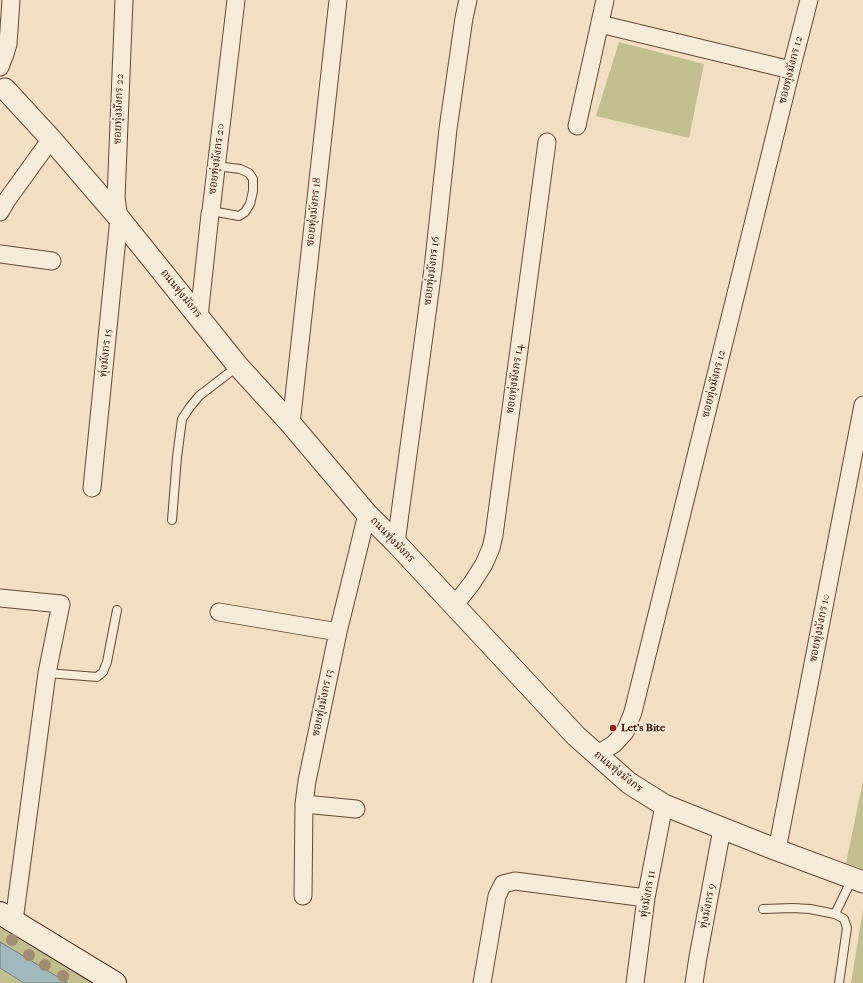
<!DOCTYPE html>
<meta charset="utf-8">
<style>
body{margin:0}
canvas{display:block;background:#f1dec3}
</style>
<canvas width="863" height="983"></canvas>
<script>
const ctx = document.querySelector('canvas').getContext('2d');
ctx.lineJoin = 'round';
function fillPath(path, color) {
  ctx.fillStyle = color;
  ctx.fill(path, 'evenodd');
}
function poly(rows) {
  const path = new Path2D();
  for (const r of rows) {
    path.moveTo(r[0], r[1]);
    for (let i = 2; i < r.length; i += 2) path.lineTo(r[i], r[i + 1]);
  }
  return path;
}
function strokePath(path, color, width, dash) {
  ctx.strokeStyle = color;
  ctx.lineWidth = width;
  ctx.lineCap = dash ? 'butt' : 'round';
  ctx.setLineDash(dash || []);
  ctx.stroke(path);
}
function label(font, color, halo, rows, align = 'center') {
  ctx.font = font + ' "IM FELL French Canon","Noto Serif Thai",serif';
  ctx.lineWidth = 4;
  ctx.setLineDash([]);
  ctx.textBaseline = 'middle';
  ctx.strokeStyle = halo;
  ctx.fillStyle = color;
  for (const [text, x, y, turn = 0] of rows) {
    ctx.save();
    ctx.translate(x, y);
    ctx.rotate((+turn || 0) * Math.PI / 180);
    ctx.textAlign = isNaN(turn) ? turn : align;
    if (halo) ctx.strokeText(text, 0, 0);
    ctx.fillText(text, 0, 0);
    ctx.restore();
  }
}
fillPath(poly([
 [619,42,704,64,689,138,596,116],
 [863,781,863,869,846,863],
 [863,910,863,983,851,983],
 [0,926,93,983,68,983,0,942],
 [0,968,24,983,0,983]
]), '#c2bf8e');
const water = poly([
 [0,942,68,983,24,983,0,968,0,942]
]);
fillPath(water, '#9fb9be');
strokePath(water, '#757873', 1);
const service = poly([
 [211,211,239,216,245,212,250,204,253,191,253,179,249,173,240,169,216,166],
 [172,520,177,457,182,419,190,407,199,396,238,366],
 [47,673,97,677,103,672,107,662,117,610],
 [763,909,793,908,810,909,835,914,852,879],
 [835,914,844,919,847,928,839,983]
]);
const minor = poly([
 [600,24,791,70],
 [0,67,5,54,8,44,11,0],
 [577,126,605,0],
 [0,212,7,200,51,139],
 [0,254,52,261],
 [199,317,210,214,211,211,236,0],
 [291,424,338,0],
 [92,488,119,218,116,198,124,0],
 [396,543,433,269,448,129,464,18,468,0],
 [0,598,61,604,47,673,14,921],
 [454,606,472,583,484,564,491,548,494,535,547,142],
 [219,612,338,632],
 [596,755,614,744,625,732,633,712,791,70,809,0],
 [304,804,356,809],
 [777,850,863,405],
 [303,896,304,804,307,781,338,632,367,514],
 [482,983,497,896,503,884,515,881,646,898],
 [635,983,646,898,664,805],
 [694,983,698,957,722,829]
]);
const tertiary = poly([
 [5,89,51,139,119,218,238,366,291,424,367,514,396,543,576,736,629,783,664,805,777,850,863,882]
]);
const secondary = poly([
 [0,913,115,983]
]);
strokePath(service, '#644833', 10);
strokePath(minor, '#644833', 19);
strokePath(tertiary, '#644833', 23);
strokePath(secondary, '#351603', 24);
strokePath(service, '#f6ead8', 8);
strokePath(minor, '#f6ead8', 17);
strokePath(tertiary, '#f6ead8', 21);
strokePath(secondary, '#f6ead8', 22);
ctx.fillStyle = '#a18c70';
for (const [x, y] of [
 [12,940],
 [29,955],
 [45,965],
 [63,976]
]) {
  ctx.beginPath();
  ctx.arc(x, y, 6, 0, 2 * Math.PI);
  ctx.fill();
}
for (const [x, y, r, color] of [
 [613,728,4,"#8f2418"]
]) {
  const dot = new Path2D();
  dot.arc(x, y, r, 0, 2 * Math.PI);
  ctx.fillStyle = color;
  ctx.fill(dot);
  strokePath(dot, '#f6ead8', 1.5);
}
label('11px', '#351603', '#f6ead8', [
 ["ซอยทุ่งมังกร 12",791,70,-76],
 ["ซอยทุ่งมังกร 22",119,109,-88],
 ["ซอยทุ่งมังกร 20",217,159,-83],
 ["ซอยทุ่งมังกร 18",314,212,-84],
 ["ซอยทุ่งมังกร 16",432,271,-83],
 ["ถนนทุ่งมังกร",181,294,51],
 ["ทุ่งมังกร 15",106,353,-84],
 ["ซอยทุ่งมังกร 14",515,379,-82],
 ["ซอยทุ่งมังกร 12",714,384,-76],
 ["ถนนทุ่งมังกร",392,540,46],
 ["ซอยทุ่งมังกร 10",820,628,-79],
 ["ซอยทุ่งมังกร 13",323,703,-78],
 ["ถนนทุ่งมังกร",618,772,39],
 ["ทุ่งมังกร 11",648,894,-80],
 ["ทุ่งมังกร 9",708,906,-79]
]);
label('bold 11px', '#351603', '#f6ead8', [
 ["Let's Bite",621,728]
], 'left');
</script>
